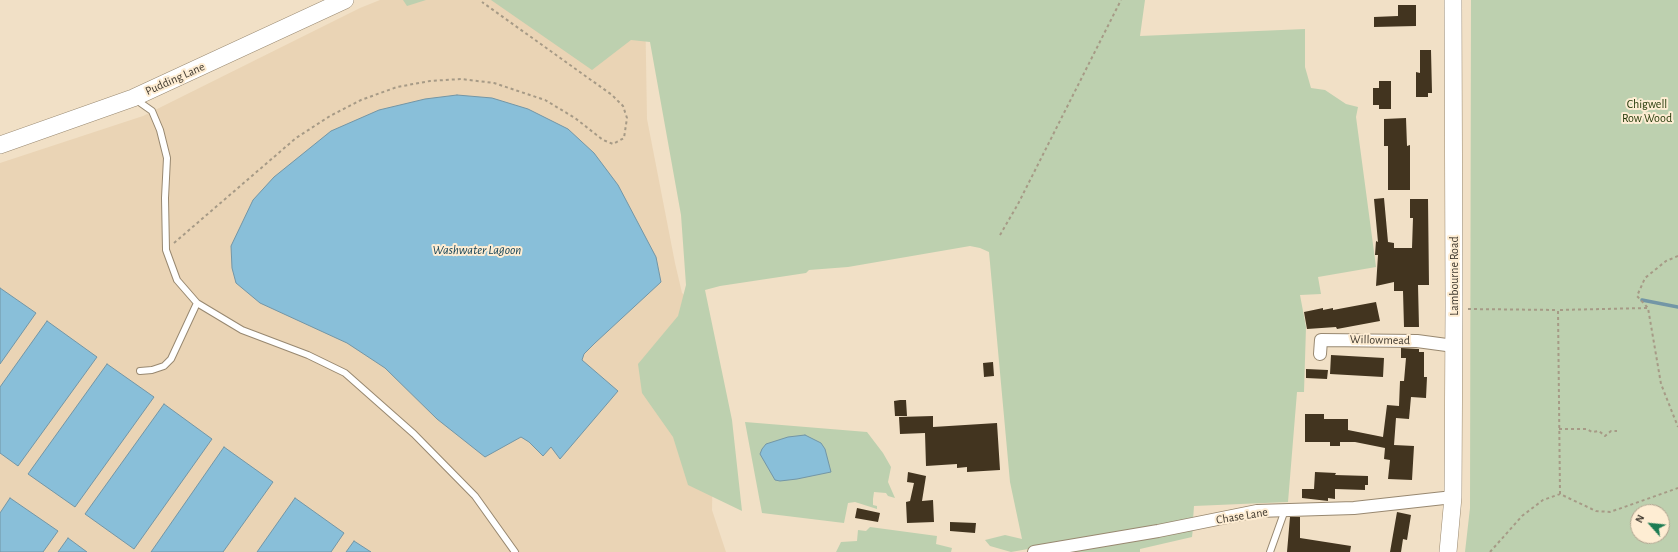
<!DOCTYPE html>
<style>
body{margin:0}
#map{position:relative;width:1678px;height:552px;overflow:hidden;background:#f1e0c6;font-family:"Alegreya Sans",sans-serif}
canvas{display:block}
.north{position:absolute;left:1630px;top:504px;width:40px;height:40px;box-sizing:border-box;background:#feedd3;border:1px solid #b2a591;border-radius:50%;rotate:297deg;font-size:11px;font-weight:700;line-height:16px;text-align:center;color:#3f382e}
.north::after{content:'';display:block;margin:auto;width:14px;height:18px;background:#1d7c53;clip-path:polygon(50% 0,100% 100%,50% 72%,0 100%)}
</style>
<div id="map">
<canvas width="1678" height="552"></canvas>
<div class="north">N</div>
</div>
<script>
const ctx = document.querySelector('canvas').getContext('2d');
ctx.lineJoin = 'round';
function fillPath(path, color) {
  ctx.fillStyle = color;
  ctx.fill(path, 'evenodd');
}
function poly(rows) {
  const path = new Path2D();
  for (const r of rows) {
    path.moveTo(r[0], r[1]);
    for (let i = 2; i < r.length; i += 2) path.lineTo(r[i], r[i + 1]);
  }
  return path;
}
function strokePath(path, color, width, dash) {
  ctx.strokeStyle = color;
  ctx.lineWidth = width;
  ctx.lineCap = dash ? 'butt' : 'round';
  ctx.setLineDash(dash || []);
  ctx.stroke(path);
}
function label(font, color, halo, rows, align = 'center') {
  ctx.font = font + ' "Alegreya Sans",sans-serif';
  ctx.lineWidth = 4;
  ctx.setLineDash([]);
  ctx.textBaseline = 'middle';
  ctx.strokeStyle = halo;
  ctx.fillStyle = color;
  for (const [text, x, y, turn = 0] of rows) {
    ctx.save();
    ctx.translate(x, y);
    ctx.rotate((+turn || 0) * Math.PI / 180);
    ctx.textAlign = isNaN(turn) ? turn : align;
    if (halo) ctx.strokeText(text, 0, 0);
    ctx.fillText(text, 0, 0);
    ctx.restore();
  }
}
fillPath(poly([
 [380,0,645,0,647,119,675,263,682,293,692,302,713,459,712,510,726,552,0,552,0,163,143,116,360,8]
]), '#ead4b5');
fillPath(poly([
 [403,0,426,0,407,6],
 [491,0,1145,0,1140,36,1305,29,1305,67,1311,88,1325,90,1346,104,1358,107,1356,117,1376,267,1318,277,1321,294,1300,295,1306,327,1304,392,1297,392,1288,502,1194,506,1193,520,1011,552,990,546,985,540,1005,535,1022,539,1010,482,989,252,980,248,970,246,848,267,809,270,806,273,720,286,705,290,732,420,742,511,688,485,673,437,642,393,638,364,678,316,686,285,681,215,650,42,631,40,592,70],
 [1471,0,1678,0,1678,552,1465,552,1470,508],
 [1638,512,1662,512,1662,536,1638,536],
 [745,422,867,432,883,453,891,467,888,482,895,498,888,496,886,493,874,492,873,499,873,505,877,506,877,509,855,502,848,503,844,523,762,513],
 [870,527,937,536,936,544,952,548,951,552,836,552,841,542,857,541,858,530,866,531],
 [1193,528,1192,537,1140,549,1140,552,1058,552]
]), '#bdd0af');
const water = poly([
 [457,95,492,98,528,109,568,129,594,153,618,185,656,257,661,282,595,343,584,354,582,360,618,391,560,459,551,447,543,456,529,442,521,437,485,457,437,419,385,368,347,343,260,303,236,283,232,268,231,246,253,200,274,177,331,131,379,110,425,99,457,95],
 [0,288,36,313,0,364,0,288],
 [47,321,97,357,18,466,0,453,0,387,47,321],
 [107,364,154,397,75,507,28,474,107,364],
 [164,404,212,439,134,549,85,514,164,404],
 [805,435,821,443,825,449,831,472,797,479,780,481,775,480,760,454,762,449,766,444,788,437,805,435],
 [224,447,273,482,223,552,151,552,224,447],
 [10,498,58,531,43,552,0,552,0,513,10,498],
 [295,498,344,533,331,552,257,552,295,498],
 [68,538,87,552,58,552,68,538],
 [354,541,371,552,346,552,354,541]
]);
fillPath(water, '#89bfd9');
strokePath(water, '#7396a6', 1);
strokePath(poly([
 [1642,300,1678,307]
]), '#7396a6', 3.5);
fillPath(poly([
 [1398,5,1416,5,1416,26,1374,27,1374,17,1398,16],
 [1420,50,1431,50,1432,93,1428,93,1428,97,1416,97,1416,72,1420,73],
 [1379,81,1391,81,1391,109,1379,109,1379,105,1373,105,1373,88,1379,88],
 [1406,118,1407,146,1410,145,1410,190,1388,190,1388,146,1384,146,1384,119],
 [1384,198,1388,242,1394,243,1394,248,1412,248,1413,218,1410,218,1410,199,1428,199,1429,285,1418,285,1419,327,1404,327,1403,291,1394,291,1394,282,1376,286,1378,255,1375,255,1376,241,1378,242,1374,199],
 [1376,302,1380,321,1337,329,1336,327,1307,329,1304,312,1323,308,1323,310,1333,308,1333,310],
 [1401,348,1419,349,1419,352,1424,352,1424,377,1427,377,1426,398,1411,397,1409,419,1396,418,1394,445,1414,446,1412,480,1388,479,1390,460,1384,459,1385,448,1355,442,1340,442,1340,446,1330,446,1330,442,1305,442,1305,414,1324,414,1324,419,1348,419,1348,430,1383,437,1387,405,1399,406,1400,381,1404,381,1406,358,1401,358],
 [1331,355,1384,358,1383,377,1330,374],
 [993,362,994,376,984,377,983,363],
 [1306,369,1328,370,1327,379,1306,378],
 [900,400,906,400,907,416,895,416,894,401],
 [933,416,933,427,997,423,1000,470,967,472,967,467,957,468,957,464,926,466,925,433,900,434,899,417],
 [908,472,926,476,922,501,933,500,934,522,907,523,906,502,910,501,914,483,907,482],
 [1315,472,1336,473,1335,475,1368,476,1368,485,1365,485,1365,490,1335,489,1335,499,1328,498,1328,501,1302,498,1302,489,1314,489],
 [857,508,880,513,878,522,855,518],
 [1397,512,1411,515,1407,540,1403,539,1401,552,1390,552],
 [1290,517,1300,517,1300,538,1351,546,1350,552,1287,552],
 [950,522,976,523,975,533,950,531]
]), '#42341f');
const lane = poly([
 [135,99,152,111,160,130,167,158,165,198,166,250,177,280,197,303,242,330,308,355,345,373,414,434,475,496,515,552],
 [140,371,152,370,164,366,171,359,197,303],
 [1270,552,1285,510]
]);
const street = poly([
 [1320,354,1321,340,1417,341,1454,346],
 [1034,552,1158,531,1257,511,1354,508,1453,497]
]);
const secondary = poly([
 [0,145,133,98,345,0],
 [1448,552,1453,497,1454,306,1453,0]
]);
strokePath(lane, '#988870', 8);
strokePath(street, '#988870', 14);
strokePath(secondary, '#988870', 18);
strokePath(poly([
 [1000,235,1018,204,1121,0],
 [174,243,296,138,330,116,361,100,397,87,430,81,461,79,494,83,545,100,575,118,603,140,613,144,624,138,627,118,623,106,612,95,482,2],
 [1678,256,1666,261,1645,278,1637,296,1648,308,1661,384,1678,427],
 [1468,309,1558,310],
 [1559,429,1587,429,1592,432,1599,431,1605,436,1611,431,1617,431],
 [1560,494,1558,310,1648,308],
 [1490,552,1522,516,1543,500,1560,494,1596,511,1610,512,1678,488]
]), '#a69a86', 2, [3, 3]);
strokePath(lane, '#fff', 6);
strokePath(street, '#fff', 12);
strokePath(secondary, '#fff', 17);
label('12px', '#3f382e', '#feedd3', [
 ["Pudding Lane",175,79,-24],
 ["Lambourne Road",1454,276,-90],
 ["Willowmead",1380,340,1],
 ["Chase Lane",1242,516,-9]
]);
label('12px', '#1f3504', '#feedd3', [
 ["Chigwell",1647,104],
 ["Row Wood",1647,118]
]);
label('italic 13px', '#154255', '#feedd3', [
 ["Washwater Lagoon",477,250]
]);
</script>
